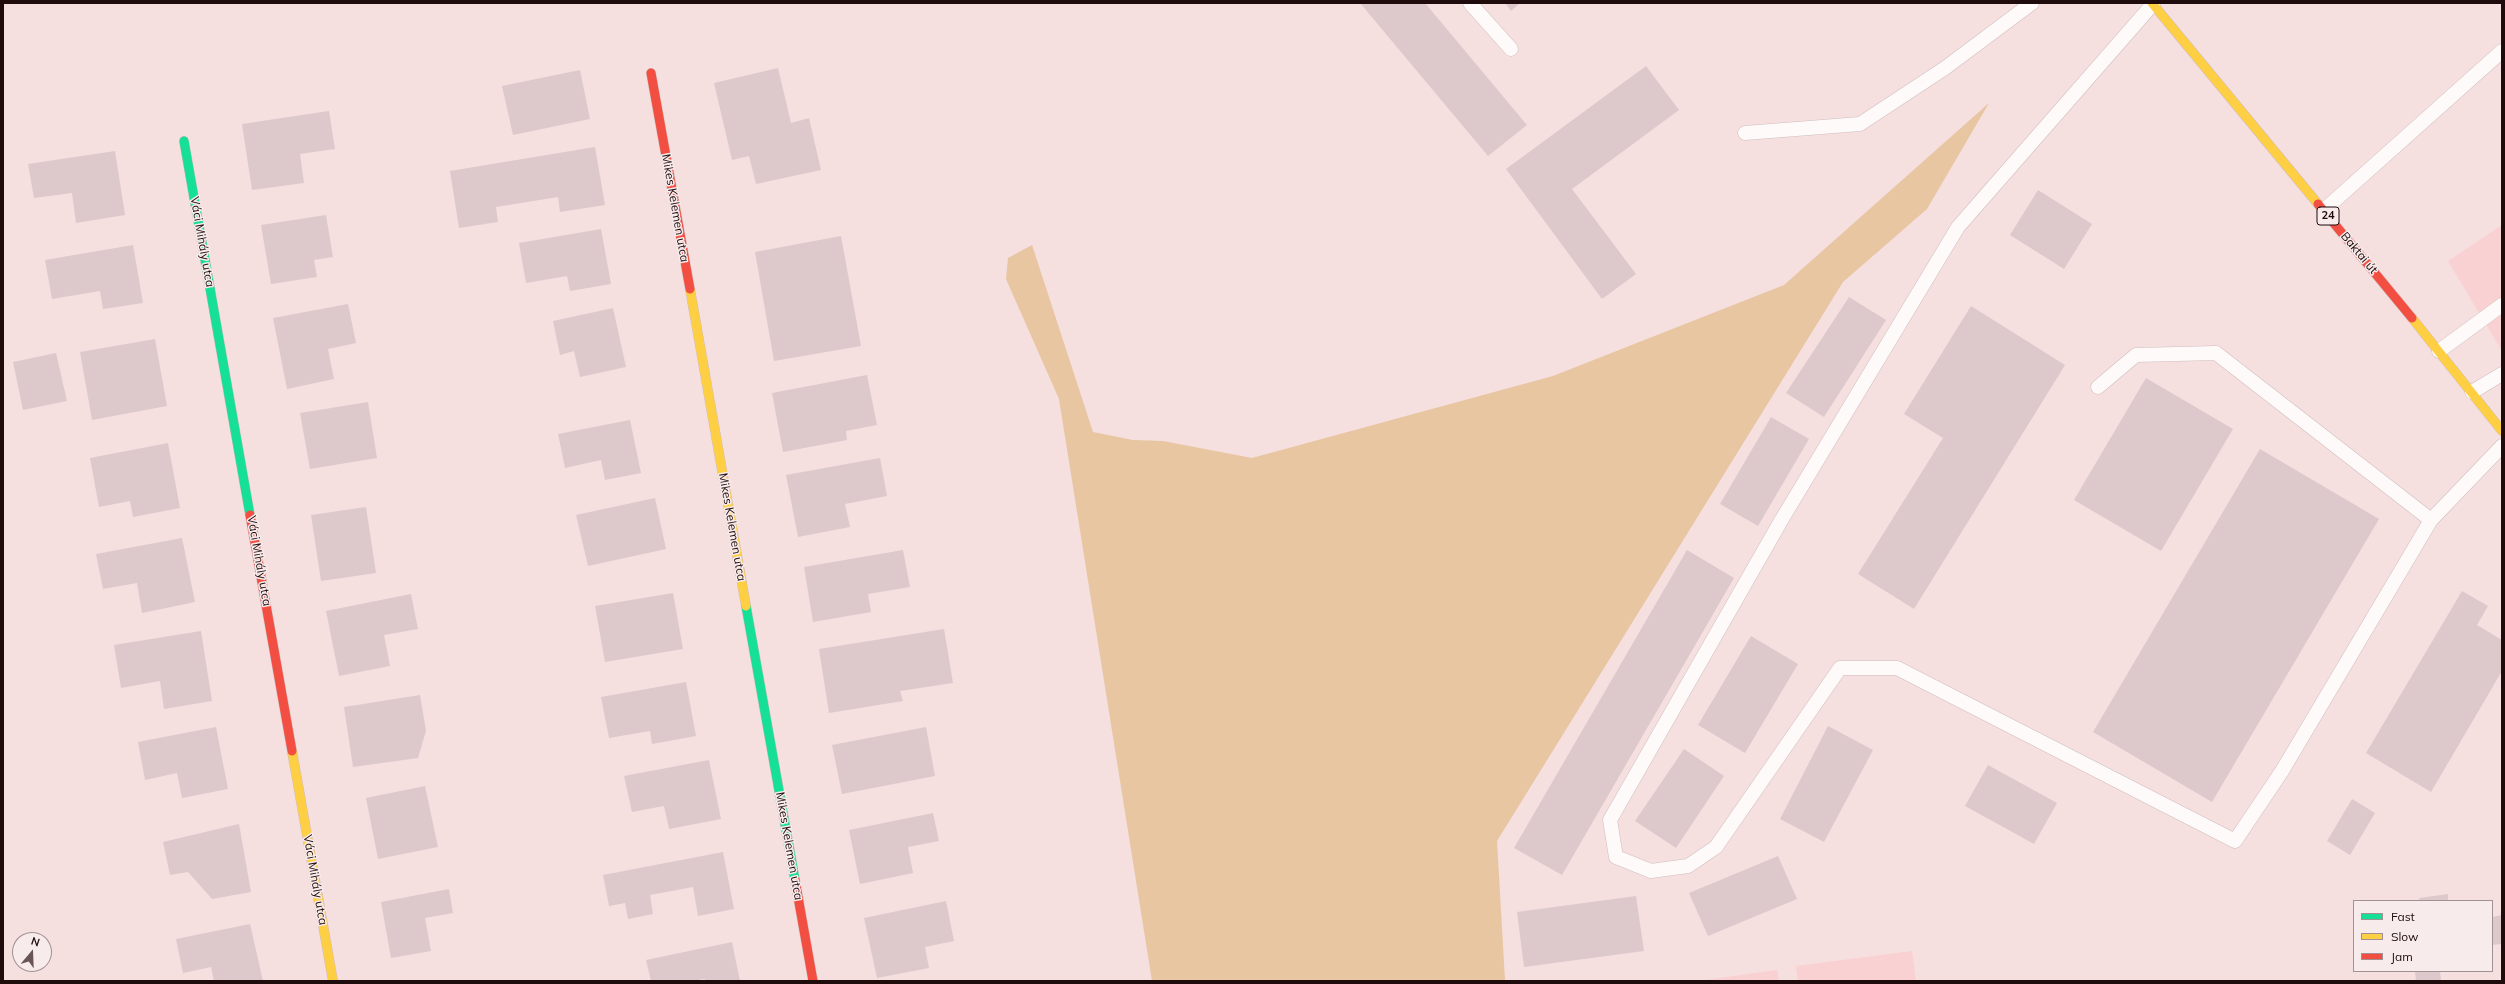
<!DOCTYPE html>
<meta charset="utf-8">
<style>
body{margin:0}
#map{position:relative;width:2505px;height:984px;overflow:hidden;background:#f5dfdf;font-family:Mulish,sans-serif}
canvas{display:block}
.frame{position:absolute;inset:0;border:4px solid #1f0b0c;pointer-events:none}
.legend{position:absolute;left:2353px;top:900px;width:140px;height:72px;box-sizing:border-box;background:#f8ebeb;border:1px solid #a19192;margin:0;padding:5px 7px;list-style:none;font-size:12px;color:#1f0b0c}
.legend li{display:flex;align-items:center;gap:8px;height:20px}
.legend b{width:20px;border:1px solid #a19192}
.north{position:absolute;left:12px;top:932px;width:40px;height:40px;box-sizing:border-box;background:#f8ebeb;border:1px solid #a19192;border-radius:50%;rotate:19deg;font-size:11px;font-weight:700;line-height:16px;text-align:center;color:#1f0b0c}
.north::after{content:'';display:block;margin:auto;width:14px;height:18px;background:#6a5556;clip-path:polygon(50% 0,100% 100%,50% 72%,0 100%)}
</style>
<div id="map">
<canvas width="2505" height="984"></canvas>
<div class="frame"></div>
<ul class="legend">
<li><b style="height:5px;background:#16e098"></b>Fast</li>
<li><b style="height:5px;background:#ffcf43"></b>Slow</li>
<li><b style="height:5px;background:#f24e42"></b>Jam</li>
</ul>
<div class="north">N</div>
</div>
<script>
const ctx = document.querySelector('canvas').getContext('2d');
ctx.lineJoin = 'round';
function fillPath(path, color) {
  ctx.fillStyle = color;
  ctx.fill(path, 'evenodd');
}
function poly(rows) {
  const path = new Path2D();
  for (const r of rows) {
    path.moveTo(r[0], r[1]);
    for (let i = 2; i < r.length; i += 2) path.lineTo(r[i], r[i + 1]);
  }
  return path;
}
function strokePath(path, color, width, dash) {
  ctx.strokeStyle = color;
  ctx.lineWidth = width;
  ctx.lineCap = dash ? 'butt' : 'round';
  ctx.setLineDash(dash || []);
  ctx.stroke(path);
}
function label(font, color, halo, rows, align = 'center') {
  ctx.font = font + ' Mulish,sans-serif';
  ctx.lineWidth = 3;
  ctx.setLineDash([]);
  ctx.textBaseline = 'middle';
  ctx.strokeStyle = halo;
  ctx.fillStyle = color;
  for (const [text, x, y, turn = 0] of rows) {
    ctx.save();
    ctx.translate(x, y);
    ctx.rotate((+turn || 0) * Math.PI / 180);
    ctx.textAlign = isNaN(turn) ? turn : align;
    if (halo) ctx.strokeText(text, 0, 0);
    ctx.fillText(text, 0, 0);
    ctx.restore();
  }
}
fillPath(poly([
 [2502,225,2502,351,2448,261],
 [1912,951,1916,981,1798,981,1796,966],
 [1777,970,1779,981,1697,981]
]), '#fad1d2');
fillPath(poly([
 [1989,103,1927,209,1843,282,1497,841,1505,981,1152,981,1059,399,1006,279,1008,258,1032,245,1093,432,1133,440,1163,441,1252,458,1553,376,1784,285]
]), '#e7c6a1');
fillPath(poly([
 [1360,3,1425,3,1527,125,1488,156],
 [1505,3,1520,3,1511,11],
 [1646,66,1679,110,1572,189,1636,274,1602,299,1506,169],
 [778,68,791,123,809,118,821,170,756,184,749,156,732,160,714,83],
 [580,70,590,119,513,135,502,86],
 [329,111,335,149,300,154,304,183,252,190,242,124],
 [595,147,605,205,560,212,558,197,496,207,498,222,459,228,450,171],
 [115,151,125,215,76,223,72,193,34,198,28,164],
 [2038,190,2092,224,2064,269,2010,235],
 [326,215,333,257,314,260,317,277,271,284,261,225],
 [601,229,611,284,570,291,567,276,526,283,519,243],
 [841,236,861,346,774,361,755,252],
 [133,245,143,303,103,309,100,291,52,299,45,260],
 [1849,297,1886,320,1824,417,1786,393],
 [348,304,356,343,328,349,334,379,287,389,273,318],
 [1971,306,2065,365,1914,609,1858,574,1943,438,1904,414],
 [613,308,626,367,580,377,574,351,560,355,553,321],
 [155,339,167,406,92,420,80,352],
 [56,353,67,401,23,410,13,362],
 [867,375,877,425,846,431,847,440,783,452,772,393],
 [2146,378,2233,429,2161,551,2074,500],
 [368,402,377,458,310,469,300,413],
 [1771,417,1809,439,1758,526,1720,504],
 [630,420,641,473,605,480,601,460,565,468,558,434],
 [168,443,180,508,133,517,130,501,99,507,90,458],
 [2260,449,2379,519,2212,802,2093,732],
 [880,458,887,496,845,504,850,527,798,537,786,475],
 [655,498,666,549,588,566,576,515],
 [366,507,376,573,321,581,311,515],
 [182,538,195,602,142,613,137,583,103,589,96,554],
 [903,550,910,587,868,594,871,612,813,622,804,567],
 [1687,550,1734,578,1562,875,1514,848],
 [2462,591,2488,606,2477,625,2502,640,2502,671,2431,792,2366,753],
 [673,593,683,649,605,662,595,606],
 [411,594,418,629,384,635,390,666,339,676,326,611],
 [944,629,953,683,900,691,903,701,829,713,819,649],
 [201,631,212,701,164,709,160,681,121,688,114,645],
 [1751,636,1798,664,1745,753,1698,725],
 [686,682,696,736,652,744,650,731,609,738,601,697],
 [420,695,426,731,418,758,353,767,344,707],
 [1828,726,1873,750,1824,842,1780,819],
 [216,727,228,789,182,798,177,773,145,780,138,742],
 [926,727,935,776,842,794,832,745],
 [1684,749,1724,776,1676,848,1635,821],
 [709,760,721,819,669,829,664,806,632,812,624,776],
 [1988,765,2057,803,2034,844,1965,806],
 [425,786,438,847,378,859,366,798],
 [2352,799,2375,813,2350,855,2327,841],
 [933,813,939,841,908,847,913,873,860,884,849,830],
 [239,824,251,892,212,899,188,872,170,875,163,842],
 [723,852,734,909,698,916,693,887,650,895,653,914,628,919,625,903,609,906,603,875],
 [1778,856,1797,899,1708,936,1689,893],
 [449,889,453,913,425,918,431,951,391,958,381,902],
 [2448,894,2448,901,2420,901,2419,898],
 [1636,896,1644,951,1524,967,1517,912],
 [946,901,954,941,925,947,929,968,877,978,864,918],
 [2502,915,2502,944,2492,945,2492,917],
 [250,924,263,981,214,981,211,967,183,973,176,939],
 [732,942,740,981,705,981,705,979,693,981,651,981,646,960],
 [2415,971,2440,971,2441,981,2416,981]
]), '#ddc9cc');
const lane = poly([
 [1470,3,1511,49],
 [2153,4,1958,227,1782,519,1610,820,1616,857,1651,871,1688,866,1716,847,1840,668,1897,668,2235,841,2282,771,2431,520,2502,446],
 [1745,133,1860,124,1945,68,2032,3],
 [2324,210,2502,51],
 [2439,351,2502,305],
 [2098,387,2136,355,2216,353,2431,520],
 [2472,392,2502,374]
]);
const fast = poly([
 [184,141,250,515],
 [746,606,795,880]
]);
const slow = poly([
 [2152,3,2318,204],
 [690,289,746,606],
 [2412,318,2502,431],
 [292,751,333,981]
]);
const jam = poly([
 [651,73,690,289],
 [2318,204,2412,318],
 [250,515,292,751],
 [795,880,813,981]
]);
strokePath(lane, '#d1bdbd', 15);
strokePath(fast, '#d1bdbd', 10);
strokePath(slow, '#d1bdbd', 10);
strokePath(jam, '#d1bdbd', 10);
strokePath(lane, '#fefafa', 14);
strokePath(fast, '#16e098', 9);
strokePath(slow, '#ffcf43', 9);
strokePath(jam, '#f24e42', 9);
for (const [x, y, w] of [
 [2328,216,22]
]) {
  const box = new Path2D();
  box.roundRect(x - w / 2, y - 9, w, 18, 3);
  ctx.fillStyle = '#f8ebeb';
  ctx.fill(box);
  strokePath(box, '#1f0b0c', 1);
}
label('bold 11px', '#1f0b0c', null, [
 ["24",2328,216]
]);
label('12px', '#1f0b0c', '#f8ebeb', [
 ["Mikes Kelemen utca",675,208,80],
 ["Váci Mihály utca",202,242,80],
 ["Baktai út",2359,253,50],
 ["Mikes Kelemen utca",732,527,80],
 ["Váci Mihály utca",259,561,80],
 ["Mikes Kelemen utca",789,846,80],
 ["Váci Mihály utca",315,880,80]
]);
</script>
